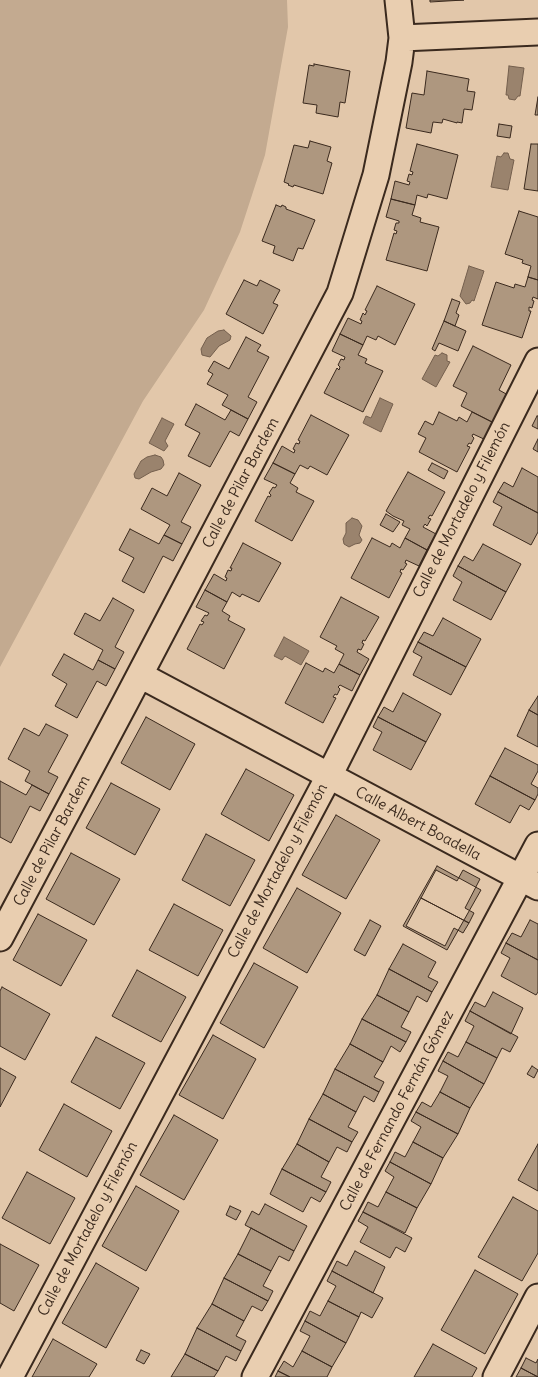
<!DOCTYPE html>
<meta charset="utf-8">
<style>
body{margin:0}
canvas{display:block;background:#e2c7aa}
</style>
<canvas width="538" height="1377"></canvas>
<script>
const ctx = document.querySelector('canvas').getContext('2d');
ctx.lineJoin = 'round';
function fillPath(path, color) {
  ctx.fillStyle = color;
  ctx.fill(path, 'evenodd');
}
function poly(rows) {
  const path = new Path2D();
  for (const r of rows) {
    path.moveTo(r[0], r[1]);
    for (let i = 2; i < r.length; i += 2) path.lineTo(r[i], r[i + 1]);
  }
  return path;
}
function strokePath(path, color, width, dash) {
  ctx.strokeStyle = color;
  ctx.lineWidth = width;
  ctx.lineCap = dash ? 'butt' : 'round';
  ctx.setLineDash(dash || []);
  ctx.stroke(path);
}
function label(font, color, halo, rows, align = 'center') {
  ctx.font = font + ' Delius,sans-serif';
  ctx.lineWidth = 4.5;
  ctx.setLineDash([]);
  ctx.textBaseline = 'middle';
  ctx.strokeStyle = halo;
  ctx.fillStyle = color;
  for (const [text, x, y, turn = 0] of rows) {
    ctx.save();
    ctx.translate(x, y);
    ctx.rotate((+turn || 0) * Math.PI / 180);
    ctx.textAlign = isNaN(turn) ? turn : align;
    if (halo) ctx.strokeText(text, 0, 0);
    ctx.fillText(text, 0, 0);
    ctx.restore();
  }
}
fillPath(poly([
 [0,0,287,0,288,27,265,155,240,232,204,310,143,401,0,667]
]), '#c3aa90');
const water = poly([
 [509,66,524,68,520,96,518,96,515,100,509,99,508,95,506,95,509,66],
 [504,153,508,153,510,159,514,160,508,190,491,187,497,156,501,157,504,153],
 [469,266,484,271,474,301,472,300,470,303,466,304,460,296,469,266],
 [224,330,231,336,230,340,219,346,210,357,202,355,201,349,207,338,218,331,224,330],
 [442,353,447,355,447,361,450,362,436,387,422,379,435,355,438,356,442,353],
 [380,398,393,404,381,432,363,423,366,416,371,418,380,398],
 [162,418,174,424,165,441,168,446,164,451,149,443,162,418],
 [155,455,161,457,163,460,164,465,161,469,151,472,139,479,135,478,134,474,141,461,147,457,155,455],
 [352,518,358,520,362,526,359,535,362,540,360,543,355,544,349,547,344,544,343,539,346,533,346,523,352,518],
 [284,637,309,651,301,665,285,656,282,660,274,656,284,637]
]);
fillPath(water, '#9a836d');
strokePath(water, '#745f4d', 1);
const building = poly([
 [430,0,464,0,430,2,430,0],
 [314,64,350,71,345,103,340,102,338,117,316,113,317,105,303,103,309,65,314,66,314,64],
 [427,71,469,79,467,91,475,92,472,110,464,109,462,123,457,122,457,123,443,119,442,123,433,122,431,133,406,128,412,93,424,95,427,71],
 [538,97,538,115,535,115,538,97],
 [499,124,512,126,510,138,497,136,499,124],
 [310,141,331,147,327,161,332,163,323,194,294,185,293,187,288,185,289,184,284,182,294,145,308,148,310,141],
 [417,144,458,155,447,199,428,194,427,198,417,195,415,205,391,199,395,181,409,185,410,182,407,181,409,174,412,175,413,172,410,171,417,144],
 [531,144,538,144,538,191,524,189,531,144],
 [391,199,415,205,412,215,421,218,420,222,439,227,427,271,386,260,394,233,396,234,397,231,394,230,396,223,399,223,399,221,386,217,391,199],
 [276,205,281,207,282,205,286,207,286,209,315,220,303,249,298,248,293,261,273,253,275,246,262,241,276,205],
 [519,211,538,217,538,280,528,277,531,266,522,263,523,260,505,254,519,211],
 [528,277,538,280,538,299,533,297,532,300,534,301,532,308,529,307,529,311,531,311,522,338,482,325,496,282,514,288,515,284,525,287,528,277],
 [244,280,257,286,260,280,280,290,273,303,278,305,263,334,226,314,244,280],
 [377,286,415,304,395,345,378,336,376,340,367,336,363,345,340,334,348,318,361,324,362,321,360,320,363,313,365,315,367,311,365,310,377,286],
 [452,299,460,302,456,313,459,315,455,326,444,321,452,299],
 [444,321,466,331,458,351,439,343,435,351,432,349,444,321],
 [340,334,363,345,358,355,367,359,365,363,383,371,363,412,324,393,337,368,339,370,340,367,338,365,341,359,344,360,345,357,332,351,340,334],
 [246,337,261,345,257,351,269,357,248,397,257,402,248,419,222,405,228,395,207,384,213,374,208,371,214,361,229,369,246,337],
 [473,346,511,365,499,390,508,395,494,423,461,406,467,393,453,386,473,346],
 [196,404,225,420,231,410,248,419,239,436,230,431,210,467,188,456,200,433,185,425,196,404],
 [439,412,457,421,459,417,467,422,472,412,494,423,486,440,473,434,472,436,474,438,471,444,469,443,467,446,470,447,457,472,419,452,426,438,418,434,425,421,433,425,439,412],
 [311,415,349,435,327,475,310,466,308,469,300,465,295,474,273,463,282,446,294,453,295,450,293,449,296,443,299,444,300,441,298,440,311,415],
 [537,416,538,416,538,429,532,426,537,416],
 [538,439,538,452,533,449,538,439],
 [273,463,295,474,290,483,298,488,296,492,314,501,292,541,255,521,268,496,270,497,271,495,269,493,273,487,275,488,277,485,264,479,273,463],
 [432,463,448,471,444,479,428,470,432,463],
 [522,468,538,477,538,513,498,492,504,482,513,487,522,468],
 [408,472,445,492,432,516,430,515,428,518,431,519,427,526,425,524,423,527,436,534,427,550,405,538,410,529,402,525,404,521,393,516,386,511,408,472],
 [179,473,201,485,181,522,191,527,182,544,164,535,170,525,141,509,152,488,167,496,179,473],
 [498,492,538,513,538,532,531,545,493,525,502,507,493,502,498,492],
 [386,514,400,522,393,532,380,525,386,514],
 [130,529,159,544,164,535,182,544,173,561,163,556,144,593,122,581,134,558,119,550,130,529],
 [372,538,390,547,392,543,400,548,405,538,427,550,419,566,406,560,405,563,407,564,403,570,401,569,400,572,402,573,389,598,351,578,372,538],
 [243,543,281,563,259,602,242,594,240,597,232,592,227,602,205,590,214,574,226,581,227,578,225,577,228,570,231,571,232,568,230,568,243,543],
 [483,544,521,564,506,592,458,566,464,556,473,561,483,544],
 [458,566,506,592,491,620,453,600,462,582,453,576,458,566],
 [205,590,227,602,222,611,230,616,228,620,245,629,224,669,187,649,200,624,202,625,204,622,201,621,205,615,207,616,209,613,196,607,205,590],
 [341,597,379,617,365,641,363,640,362,643,364,644,361,650,358,649,357,652,369,659,360,675,339,664,344,654,335,649,337,646,320,637,341,597],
 [113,598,134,610,115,647,124,652,115,669,98,660,103,650,74,634,85,613,100,621,113,598],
 [443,618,481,639,466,667,418,642,424,632,433,636,443,618],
 [418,642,466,667,451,695,413,675,422,657,413,652,418,642],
 [64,654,93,670,98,660,115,669,106,686,97,681,77,718,55,706,67,684,52,675,64,654],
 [306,663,323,672,325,668,334,673,339,664,360,675,352,691,340,685,338,687,340,689,337,695,335,694,333,697,336,698,323,723,285,703,306,663],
 [403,693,441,714,426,742,378,717,384,707,393,712,403,693],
 [538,696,538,715,529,710,538,696],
 [529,710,538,715,538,747,517,736,529,710],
 [146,717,195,744,170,790,121,763,146,717],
 [378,717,426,742,411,770,373,750,382,732,373,727,378,717],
 [46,724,68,735,48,772,58,777,49,794,25,781,30,771,8,759,24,728,39,736,46,724],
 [505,748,538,765,538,771,531,784,538,788,538,794,535,800,490,776,505,748],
 [246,769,294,795,269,841,221,814,246,769],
 [490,776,535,800,529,810,520,805,510,823,475,804,490,776],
 [0,781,26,795,32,785,49,794,40,811,30,806,11,843,0,837,0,781],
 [111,783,160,809,135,855,86,828,111,783],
 [336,815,380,840,346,899,302,875,336,815],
 [206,834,255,860,230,906,182,880,206,834],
 [71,853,120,879,94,925,46,899,71,853],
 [437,866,481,890,447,950,403,926,437,866],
 [436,870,457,881,463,870,480,879,465,908,474,913,469,923,421,898,436,870],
 [297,888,341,913,307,973,263,948,297,888],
 [421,898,469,923,463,933,454,928,445,946,406,926,421,898],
 [174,904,223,930,198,976,149,950,174,904],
 [38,914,87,940,61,986,13,960,38,914],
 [370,920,381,926,365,956,354,950,370,920],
 [530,920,538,924,538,960,506,943,512,933,521,937,530,920],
 [506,943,538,960,538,992,536,995,501,976,510,958,501,953,506,943],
 [403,944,436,962,428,977,438,982,432,992,389,969,403,944],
 [254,963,298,987,264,1048,220,1023,254,963],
 [389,969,432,992,427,1002,417,996,409,1012,377,995,389,969],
 [137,970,186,997,161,1042,112,1016,137,970],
 [2,987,50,1014,25,1060,0,1046,0,991,2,987],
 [493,992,523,1008,511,1034,470,1011,475,1002,485,1007,493,992],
 [377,995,409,1012,401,1027,411,1032,406,1042,362,1019,377,995],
 [470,1011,518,1037,510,1052,502,1048,497,1058,466,1042,474,1026,465,1021,470,1011],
 [362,1019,406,1042,400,1052,391,1046,383,1062,350,1044,362,1019],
 [213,1035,256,1059,223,1119,179,1095,213,1035],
 [96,1037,145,1063,120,1109,71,1082,96,1037],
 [466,1042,497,1058,484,1084,443,1061,448,1052,458,1057,466,1042],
 [350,1044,383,1062,374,1077,384,1082,379,1092,335,1069,350,1044],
 [443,1061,484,1084,470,1108,440,1092,448,1076,438,1071,443,1061],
 [532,1066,538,1070,534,1078,527,1074,532,1066],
 [0,1068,16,1077,0,1107,0,1068],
 [335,1069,379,1092,374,1102,364,1096,356,1112,323,1094,335,1069],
 [440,1092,470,1108,458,1134,416,1112,422,1102,431,1107,440,1092],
 [323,1094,356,1112,348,1127,358,1132,352,1142,309,1119,323,1094],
 [64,1104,112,1131,87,1177,39,1150,64,1104],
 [416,1112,458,1134,443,1158,413,1142,421,1127,411,1121,416,1112],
 [174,1115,218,1140,184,1200,140,1175,174,1115],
 [309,1119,352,1142,347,1152,337,1147,329,1162,297,1144,309,1119],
 [413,1142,443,1158,431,1184,390,1162,395,1152,405,1157,413,1142],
 [297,1144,329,1162,321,1177,331,1182,326,1192,282,1169,297,1144],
 [538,1144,538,1191,518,1180,538,1144],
 [390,1162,431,1184,417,1208,386,1192,394,1177,385,1171,390,1162],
 [282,1169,326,1192,320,1202,311,1197,303,1212,270,1194,282,1169],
 [27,1172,75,1198,50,1244,2,1218,27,1172],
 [136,1186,179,1211,146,1271,102,1246,136,1186],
 [386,1192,417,1208,405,1233,363,1212,368,1202,378,1207,386,1192],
 [513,1197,538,1211,538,1253,522,1281,478,1257,513,1197],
 [265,1204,307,1226,294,1251,245,1225,252,1211,259,1215,265,1204],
 [230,1206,241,1211,236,1220,226,1215,230,1206],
 [363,1212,412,1238,405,1252,396,1247,390,1258,360,1242,368,1227,358,1221,363,1212],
 [251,1228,294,1251,289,1261,279,1256,271,1271,238,1254,251,1228],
 [0,1244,39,1265,14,1311,0,1303,0,1244],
 [355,1251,385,1267,373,1293,332,1271,337,1261,347,1266,355,1251],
 [238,1254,271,1271,263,1286,273,1291,268,1301,224,1278,238,1254],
 [96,1263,139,1288,106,1348,62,1323,96,1263],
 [475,1270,518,1294,485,1354,441,1330,475,1270],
 [332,1271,383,1298,372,1318,361,1312,359,1317,328,1301,336,1286,327,1281,332,1271],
 [224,1278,268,1301,262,1311,252,1306,244,1321,212,1304,224,1278],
 [328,1301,359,1317,346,1343,305,1321,310,1311,320,1316,328,1301],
 [212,1304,244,1321,236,1336,246,1341,241,1351,197,1328,212,1304],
 [305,1321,346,1343,332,1367,302,1351,310,1336,300,1331,305,1321],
 [197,1328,241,1351,236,1361,226,1356,218,1371,185,1354,197,1328],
 [53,1339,97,1364,89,1377,32,1377,53,1339],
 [433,1344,477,1368,472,1377,414,1377,433,1344],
 [141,1350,150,1354,144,1364,136,1360,141,1350],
 [302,1351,332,1367,327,1377,290,1377,278,1371,284,1361,293,1367,302,1351],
 [185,1354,218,1371,214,1377,171,1377,185,1354],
 [526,1358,536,1363,538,1359,538,1377,521,1368,526,1358],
 [521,1368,538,1377,516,1377,521,1368],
 [278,1371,290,1377,275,1377,278,1371]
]);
fillPath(building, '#ae977f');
strokePath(building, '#3b2a1e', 1);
const minor = poly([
 [402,38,538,32],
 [140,675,538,887],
 [0,938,125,703,340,293,376,175,399,62,402,38,398,0],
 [10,1377,329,776,538,361],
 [255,1377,538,845],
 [496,1377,538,1297]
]);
strokePath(minor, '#3b2a1e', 29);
strokePath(minor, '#e9ceb0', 25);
label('15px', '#3b2a1e', '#e9ceb0', [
 ["Calle de Pilar Bardem",241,483,-62],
 ["Calle de Mortadelo y Filemón",462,510,-63],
 ["Calle Albert Boadella",418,824,28],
 ["Calle de Pilar Bardem",52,841,-62],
 ["Calle de Mortadelo y Filemón",278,871,-62],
 ["Calle de Fernando Fernán Gómez",397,1111,-62],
 ["Calle de Mortadelo y Filemón",88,1229,-62]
]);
</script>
